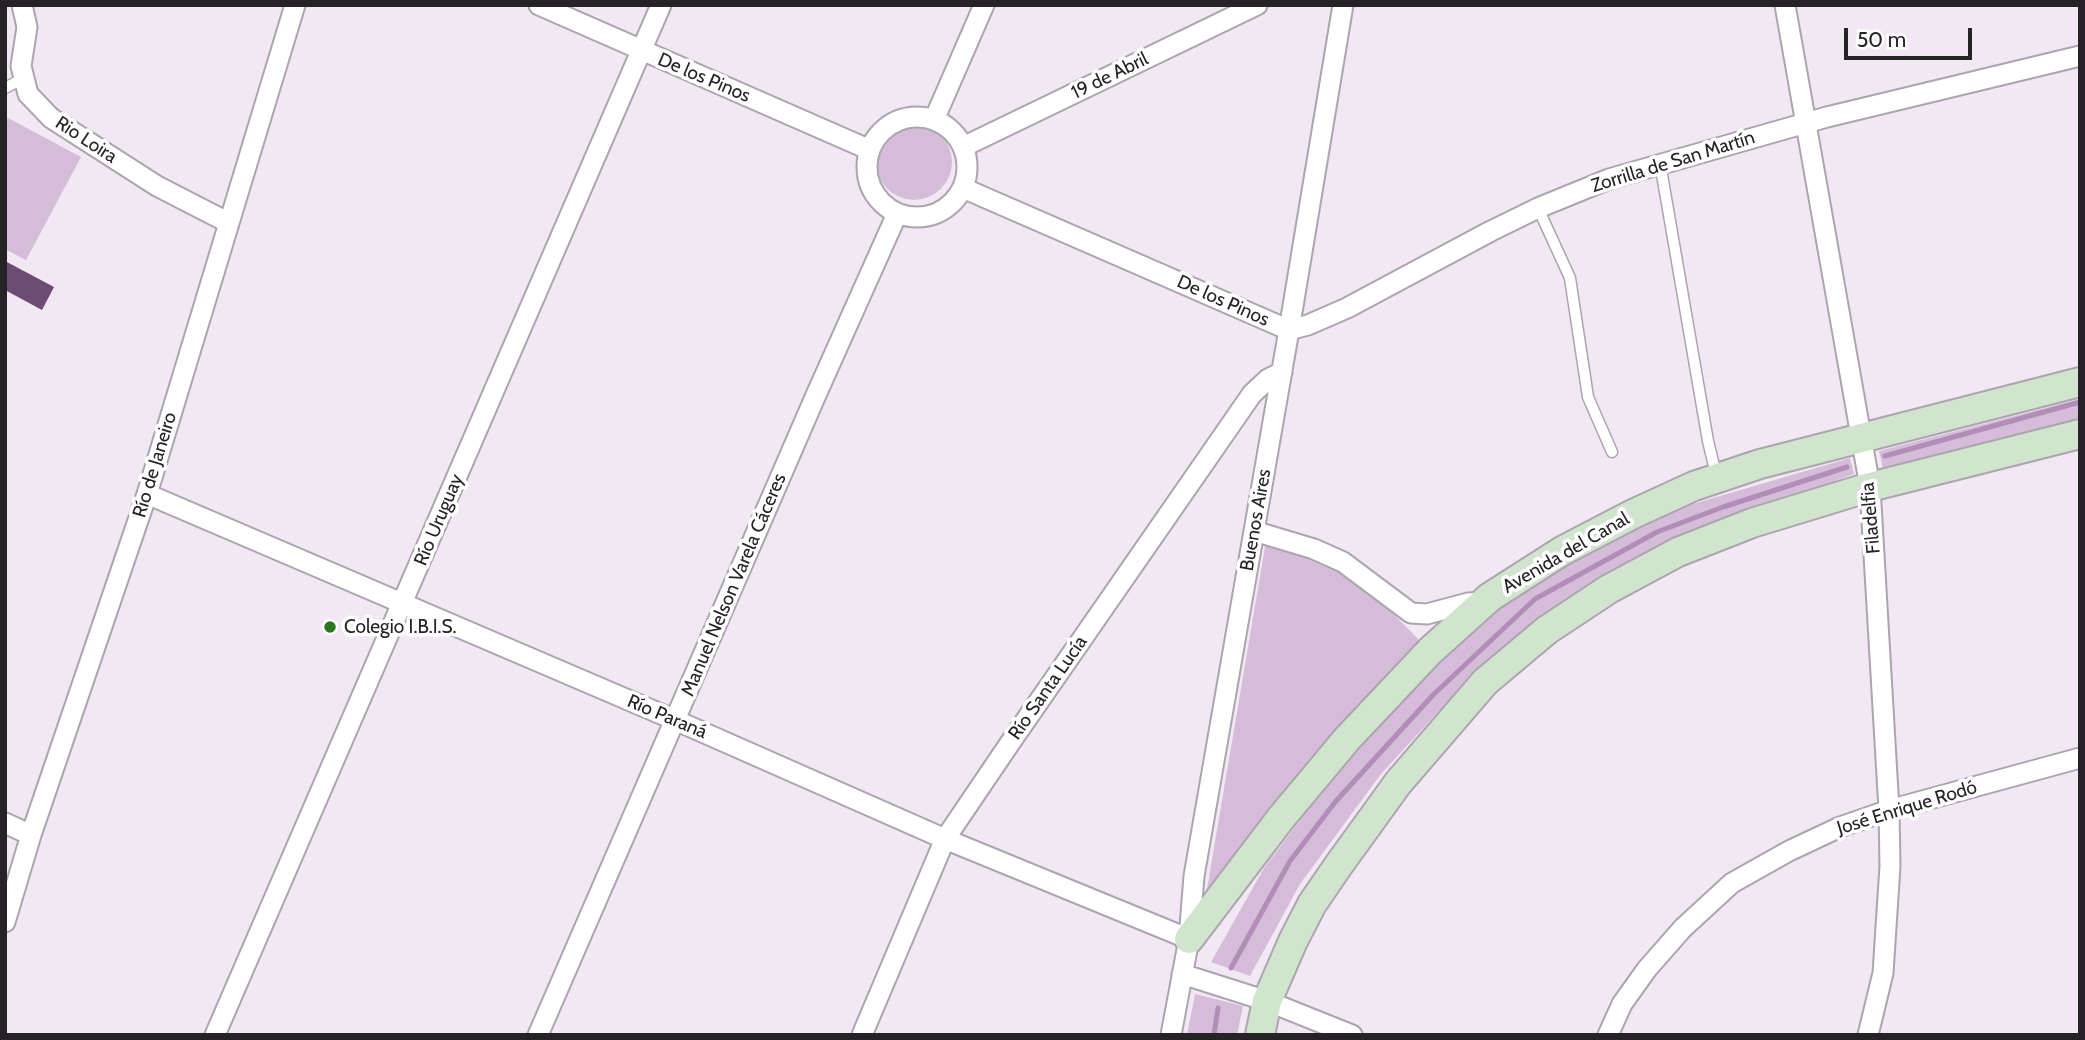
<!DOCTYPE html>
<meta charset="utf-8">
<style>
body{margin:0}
#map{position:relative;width:2085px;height:1040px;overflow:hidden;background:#f1e8f3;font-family:Cabin,sans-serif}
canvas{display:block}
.frame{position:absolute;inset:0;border:7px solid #262327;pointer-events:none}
.scale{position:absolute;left:1844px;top:28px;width:128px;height:32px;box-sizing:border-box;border:4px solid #262327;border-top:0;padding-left:9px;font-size:21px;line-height:24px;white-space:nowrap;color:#262327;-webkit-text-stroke:5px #fff;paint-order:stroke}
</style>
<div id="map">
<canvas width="2085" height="1040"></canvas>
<div class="frame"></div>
<div class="scale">50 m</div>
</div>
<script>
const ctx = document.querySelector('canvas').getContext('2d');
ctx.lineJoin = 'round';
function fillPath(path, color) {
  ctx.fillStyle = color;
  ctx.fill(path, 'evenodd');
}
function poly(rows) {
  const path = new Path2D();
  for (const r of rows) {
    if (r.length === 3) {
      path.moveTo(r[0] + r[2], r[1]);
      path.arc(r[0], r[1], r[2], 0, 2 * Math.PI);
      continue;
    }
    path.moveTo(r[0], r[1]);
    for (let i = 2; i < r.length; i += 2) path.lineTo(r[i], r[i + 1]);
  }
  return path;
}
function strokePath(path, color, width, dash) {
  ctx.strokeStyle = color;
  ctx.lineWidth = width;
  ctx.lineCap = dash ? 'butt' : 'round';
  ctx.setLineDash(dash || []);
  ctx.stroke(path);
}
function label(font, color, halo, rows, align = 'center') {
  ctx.font = font + ' Cabin,sans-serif';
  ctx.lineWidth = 7;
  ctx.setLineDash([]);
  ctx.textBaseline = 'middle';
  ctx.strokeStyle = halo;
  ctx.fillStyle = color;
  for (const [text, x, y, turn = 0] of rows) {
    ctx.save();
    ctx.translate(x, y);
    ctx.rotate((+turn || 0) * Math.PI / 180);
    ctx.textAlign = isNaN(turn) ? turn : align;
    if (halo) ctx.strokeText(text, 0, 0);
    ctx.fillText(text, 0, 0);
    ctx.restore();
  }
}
fillPath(poly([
 [8,118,81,157,26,260,5,249,5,122],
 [914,162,38],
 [2080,399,2080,419,1883,469,1879,451],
 [1850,458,1854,474,1668,543,1545,613,1460,688,1381,774,1300,884,1250,976,1211,962,1264,868,1325,787,1422,680,1520,589,1655,515],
 [1266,541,1348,568,1419,640,1311,757,1206,895],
 [1195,994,1243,1006,1237,1035,1187,1035]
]), '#d5bdd9');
strokePath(poly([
 [1885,456,2080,402],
 [1231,968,1290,861,1336,801,1433,695,1535,599,1657,532,1723,507,1847,467],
 [1214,1035,1218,1008]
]), '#b18db8', 5);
fillPath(poly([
 [5,261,54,287,42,310,5,290]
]), '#6d4c73');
const lane = poly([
 [5,88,24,78],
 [1660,163,1708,441,1716,474],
 [1538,208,1570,278,1588,397,1612,452]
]);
const street = poly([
 [22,5,27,27,21,66,28,94,51,118,157,186,229,223],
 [539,5,870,150],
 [1785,5,1870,487,1889,810,1890,866,1883,973,1868,1035],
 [917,167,50],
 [934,120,984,5],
 [963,147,1257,5],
 [963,188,1289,330,1308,325,1347,308,1491,231,1538,208,1609,179,1827,117,2080,56],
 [147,494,675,720,945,839,1189,939],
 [1254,531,1314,549,1343,562,1411,613,1427,614,1468,603,1484,602],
 [5,823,31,835],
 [5,922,31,835,147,494,295,5],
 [1182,974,1267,1001,1352,1035],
 [215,1035,661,5],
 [538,1035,816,395,897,214],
 [862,1035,945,839,1010,743,1252,394,1268,379,1282,372],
 [1171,1035,1189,939,1194,876,1289,330,1343,5],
 [1608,1035,1622,1004,1647,969,1683,928,1732,883,1789,851,1840,827,1889,810,2080,758]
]);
const secondary = poly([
 [1189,939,1281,818,1347,739,1430,651,1490,597,1562,551,1633,514,1694,486,1760,464,2080,382],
 [1260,1035,1267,1001,1293,941,1312,904,1338,866,1398,783,1485,682,1547,630,1609,589,1678,552,1752,523,1870,487,2080,434]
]);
strokePath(lane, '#aca4ae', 13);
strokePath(street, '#aca4ae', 23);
strokePath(secondary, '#aca4ae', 32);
strokePath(lane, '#fff', 10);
strokePath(street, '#fff', 19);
strokePath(secondary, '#d1e5ce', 28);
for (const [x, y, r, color] of [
 [330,627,7,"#2b771d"]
]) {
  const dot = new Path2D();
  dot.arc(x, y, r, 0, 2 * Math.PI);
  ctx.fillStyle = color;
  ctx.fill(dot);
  strokePath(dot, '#fff', 2.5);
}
label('19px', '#262327', '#fff', [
 ["19 de Abril",1110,76,-26],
 ["De los Pinos",704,78,23],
 ["Rio Loira",86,140,33],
 ["Zorrilla de San Martín",1673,162,-17],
 ["De los Pinos",1223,301,24],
 ["Río de Janeiro",155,465,-73],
 ["Filadelfia",1871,518,-95],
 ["Río Uruguay",439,520,-67],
 ["Buenos Aires",1256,520,-80],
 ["Avenida del Canal",1566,553,-30],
 ["Manuel Nelson Varela Cáceres",734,585,-67],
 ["Río Santa Lucía",1048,688,-55],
 ["Río Paraná",667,717,23],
 ["José Enrique Rodó",1907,808,-17]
]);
label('19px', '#262327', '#fff', [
 ["Colegio I.B.I.S.",344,627]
], 'left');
</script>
